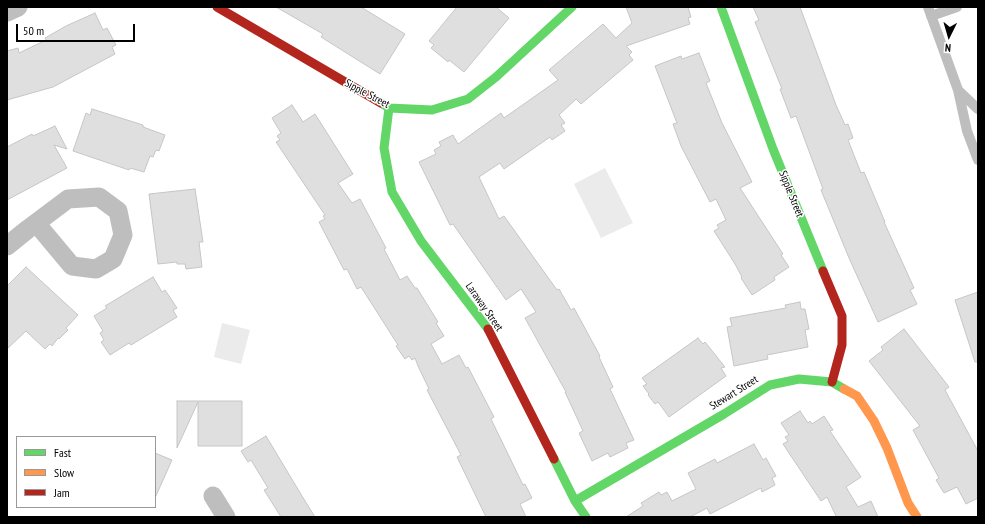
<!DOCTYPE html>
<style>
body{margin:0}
#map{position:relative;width:985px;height:524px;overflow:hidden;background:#fff;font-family:"PT Sans Narrow",sans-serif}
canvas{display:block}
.frame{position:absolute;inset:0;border:8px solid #000;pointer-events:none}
.legend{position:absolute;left:16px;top:436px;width:140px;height:72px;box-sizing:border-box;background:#fff;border:1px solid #999;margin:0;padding:5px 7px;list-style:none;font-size:12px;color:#000}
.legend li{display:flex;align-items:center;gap:8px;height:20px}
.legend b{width:20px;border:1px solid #999}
.north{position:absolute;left:929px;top:16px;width:40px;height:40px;-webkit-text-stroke:3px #fff;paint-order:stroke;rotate:185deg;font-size:11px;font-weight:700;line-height:16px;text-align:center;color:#000}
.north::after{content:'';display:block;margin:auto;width:14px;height:18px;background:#000;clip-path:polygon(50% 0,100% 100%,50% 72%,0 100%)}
.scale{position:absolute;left:16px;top:24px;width:119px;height:18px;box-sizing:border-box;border:2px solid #000;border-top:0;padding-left:5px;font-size:12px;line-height:14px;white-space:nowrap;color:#000;-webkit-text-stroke:3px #fff;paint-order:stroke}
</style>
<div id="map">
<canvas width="985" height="524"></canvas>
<div class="frame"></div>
<ul class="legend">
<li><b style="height:5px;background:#63d668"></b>Fast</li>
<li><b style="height:5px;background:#ff974d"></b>Slow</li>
<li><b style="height:5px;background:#b3261e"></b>Jam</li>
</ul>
<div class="north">N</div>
<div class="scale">50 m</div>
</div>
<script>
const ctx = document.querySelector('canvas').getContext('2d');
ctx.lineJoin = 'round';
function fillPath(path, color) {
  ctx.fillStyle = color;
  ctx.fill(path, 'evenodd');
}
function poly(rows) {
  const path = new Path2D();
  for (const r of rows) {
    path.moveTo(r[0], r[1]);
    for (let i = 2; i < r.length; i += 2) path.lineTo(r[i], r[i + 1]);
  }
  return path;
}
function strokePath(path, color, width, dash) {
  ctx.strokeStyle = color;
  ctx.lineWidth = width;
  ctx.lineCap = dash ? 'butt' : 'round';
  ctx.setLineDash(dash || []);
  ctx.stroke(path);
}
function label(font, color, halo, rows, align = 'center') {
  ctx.font = font + ' "PT Sans Narrow",sans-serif';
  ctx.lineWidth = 3;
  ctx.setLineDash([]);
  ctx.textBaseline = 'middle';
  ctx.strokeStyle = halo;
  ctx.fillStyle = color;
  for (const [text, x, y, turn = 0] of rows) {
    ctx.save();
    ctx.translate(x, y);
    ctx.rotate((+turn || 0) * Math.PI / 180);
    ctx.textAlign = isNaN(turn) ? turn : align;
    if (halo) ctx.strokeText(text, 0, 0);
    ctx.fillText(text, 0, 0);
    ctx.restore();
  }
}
fillPath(poly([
 [605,168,633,223,601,238,574,184],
 [222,323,250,330,241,364,214,357]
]), '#ebebeb');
const building = poly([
 [276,7,361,7,405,34,380,74,321,37,323,34,276,7],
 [457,7,496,7,509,18,464,72,449,60,448,62,431,48,434,45,429,41,457,7],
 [626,7,688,7,691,17,688,18,690,24,626,46,632,52,629,55,633,60,581,104,576,99,559,115,565,123,561,125,565,131,552,140,550,137,504,169,500,163,479,177,499,219,504,216,557,290,559,289,571,310,574,308,600,356,599,357,613,387,610,389,634,440,626,443,628,448,610,457,608,453,592,461,579,433,583,431,565,392,566,392,525,318,536,312,521,289,506,300,453,224,450,225,419,162,436,154,434,150,441,146,439,142,453,135,458,144,501,113,504,118,558,80,549,70,603,24,616,38,632,23,626,7],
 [753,7,800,7,836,105,845,125,848,124,853,138,848,140,861,173,864,172,885,222,884,222,914,288,910,290,917,304,878,322,849,258,821,190,823,189,796,116,791,118,780,89,782,89,755,22,759,20,753,7],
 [95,13,103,30,107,28,116,45,112,47,115,54,53,87,7,100,7,51,18,48,19,53,46,40,45,38,66,26,95,13],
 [699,53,710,81,706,83,722,123,752,182,740,188,783,254,781,255,789,267,774,277,775,280,752,295,741,278,742,277,735,264,714,231,719,228,717,225,726,220,716,199,710,202,681,146,673,124,677,123,655,66,681,56,682,59,699,53],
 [292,105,303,122,315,114,353,174,338,183,352,203,360,199,386,248,384,249,400,280,407,276,415,288,417,288,438,322,436,323,444,336,431,344,442,364,459,355,466,368,468,367,494,417,491,419,523,485,525,484,532,498,520,504,526,517,486,517,457,457,461,455,427,390,429,389,418,366,415,358,412,360,409,356,405,359,396,346,398,345,361,287,357,289,347,269,344,270,319,222,325,219,323,216,325,215,276,142,280,140,277,136,281,133,272,118,292,105],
 [92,109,143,125,143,127,165,135,159,151,156,150,153,157,150,156,144,172,130,168,129,170,73,151,86,113,90,115,92,109],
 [55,126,67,149,54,145,67,168,7,200,7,147,32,134,33,136,55,126],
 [195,189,203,242,199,242,202,267,186,269,185,264,177,264,177,262,158,264,149,194,195,189],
 [26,267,78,315,66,328,68,330,59,339,58,338,52,346,50,344,45,349,26,331,7,349,7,286,26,267],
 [153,277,162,292,165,290,177,308,173,310,177,317,131,345,129,343,110,355,101,342,104,340,100,333,103,331,94,316,107,308,105,306,153,277],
 [978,292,978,362,975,362,955,300,978,292],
 [800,302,801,309,805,309,809,329,805,330,808,347,767,355,768,359,734,366,727,327,732,326,730,318,786,308,785,305,800,302],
 [904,329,949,387,945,390,978,451,978,498,966,504,957,487,944,493,936,480,939,478,913,430,920,426,869,361,883,350,881,347,904,329],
 [698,338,703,344,705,342,725,367,721,368,726,376,669,417,658,402,655,404,648,395,649,394,643,386,647,384,642,378,698,338],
 [177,401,242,401,242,446,198,446,198,402,177,448,177,401],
 [800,411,808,423,810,421,812,424,824,416,833,430,830,431,861,477,846,487,858,507,871,501,878,517,834,517,836,516,827,497,821,501,783,444,788,441,785,437,789,435,781,423,800,411],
 [266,436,302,496,315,517,281,517,264,490,268,488,251,460,248,462,241,451,266,436],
 [754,444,763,460,766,458,776,476,772,478,775,485,762,492,761,488,710,514,707,508,690,517,626,517,643,506,641,503,659,492,661,495,667,492,672,501,696,489,688,473,715,459,717,463,754,444],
 [155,453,172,460,155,498,155,453]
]);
fillPath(building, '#dfdfdf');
strokePath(building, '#c6c6c6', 1);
strokePath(poly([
 [928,7,958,90,967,131,978,160],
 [931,16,957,7],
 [958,90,978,109]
]), '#bebebe', 10);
strokePath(poly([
 [7,12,18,7],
 [7,246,28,229,68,199,99,197,118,211,123,235,113,259,96,269,72,266,36,223],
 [213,496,226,517]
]), '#bebebe', 19);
strokePath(poly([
 [721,7,773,149,823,271],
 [381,103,389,108,432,110,468,99,496,77,572,7],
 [389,108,384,148,392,192,421,241,488,329],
 [554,459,575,501,586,517],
 [575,501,724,414,770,385,799,379,832,382,844,389]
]), '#63d668', 9);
strokePath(poly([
 [844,389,857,396,874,421,887,448,908,503,917,517]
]), '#ff974d', 9);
strokePath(poly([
 [217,7,381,103],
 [823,271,842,316,842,345,832,382],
 [488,329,554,459]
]), '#b3261e', 9);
label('11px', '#000', '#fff', [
 ["Sipple Street",367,94,28],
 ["Sipple Street",791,194,68],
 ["Laraway Street",484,307,55],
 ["Stewart Street",734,393,-32]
]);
</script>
